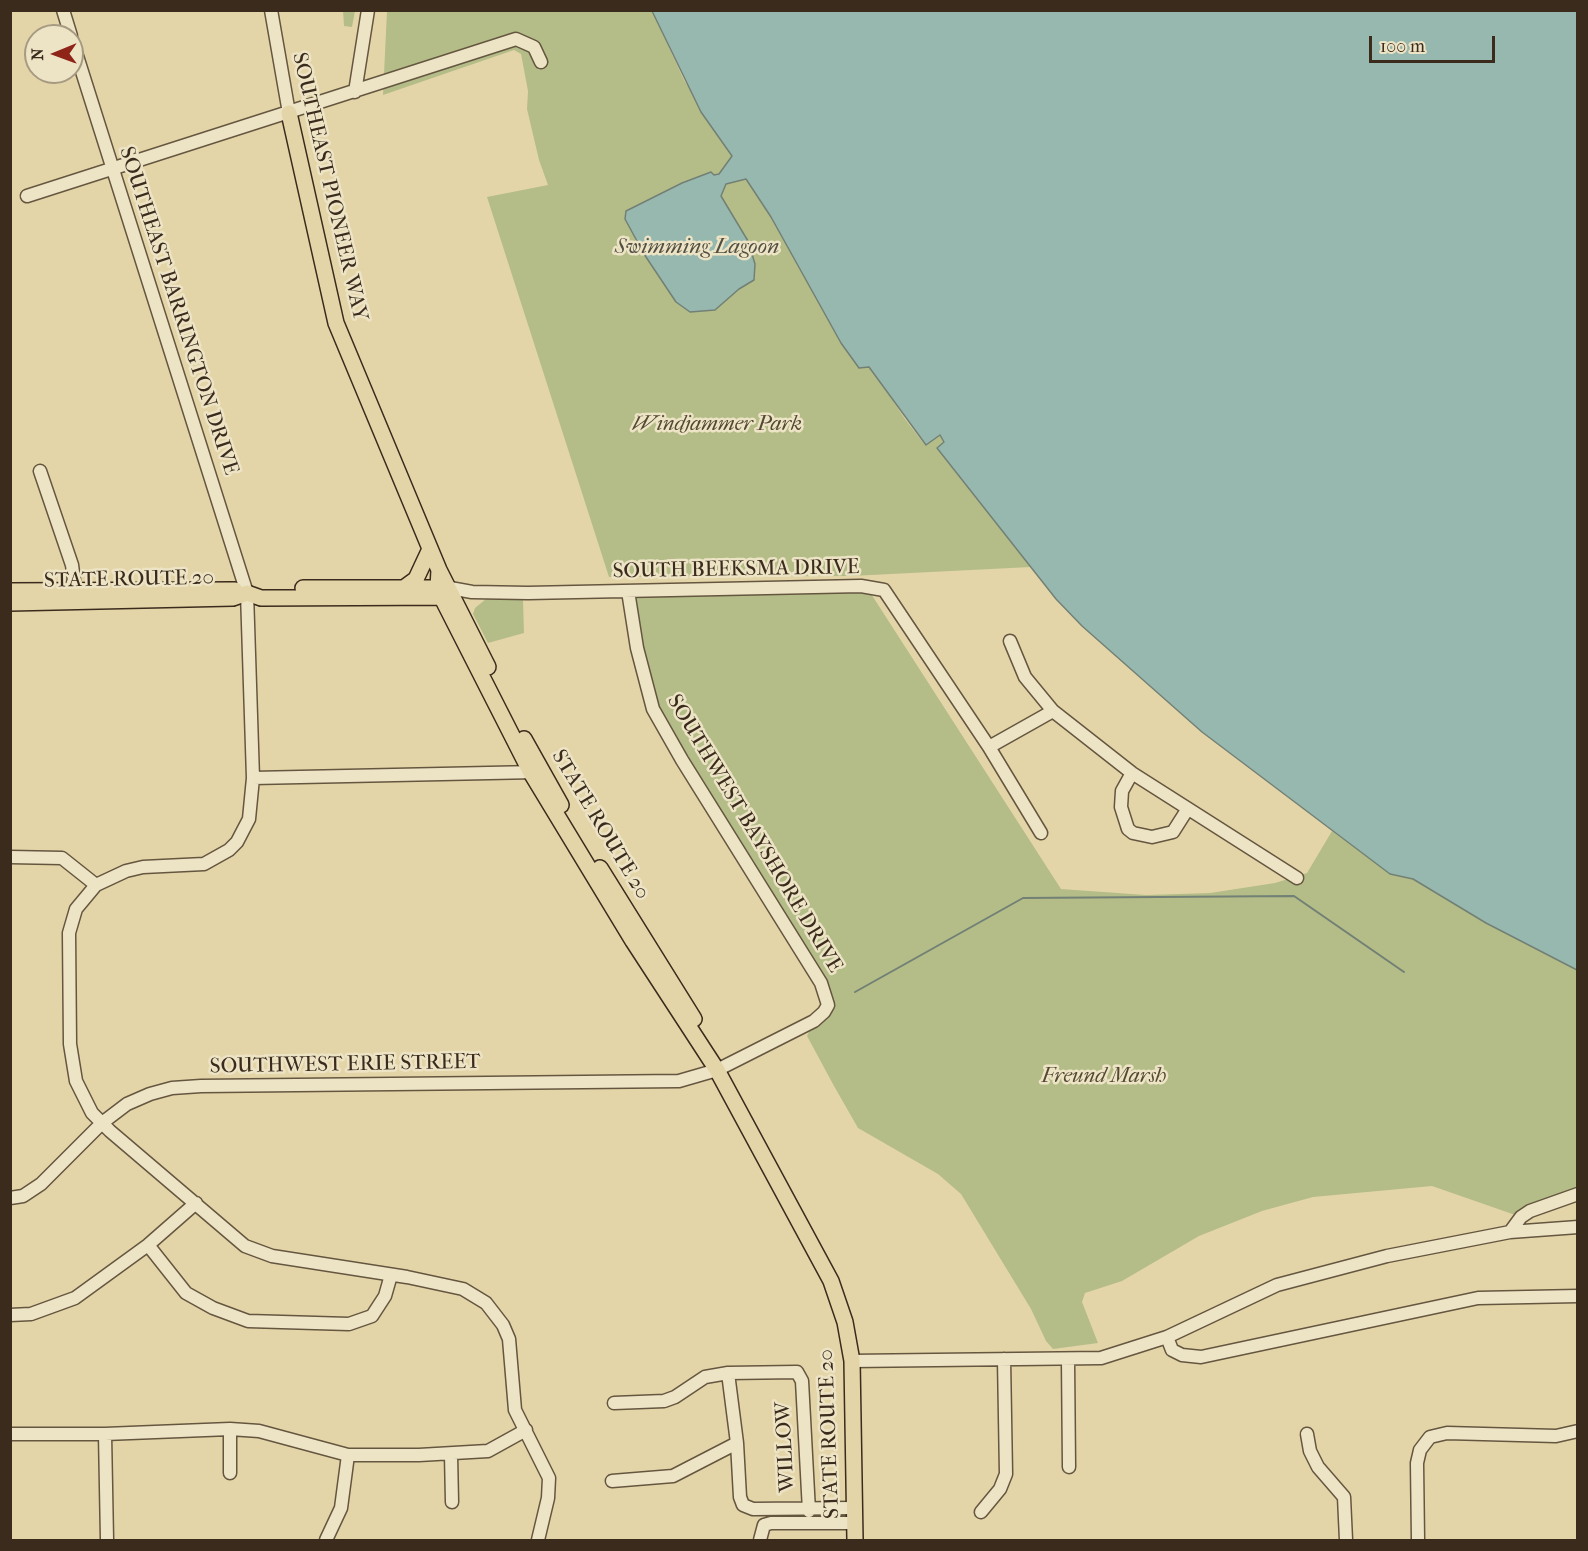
<!DOCTYPE html>
<style>
body{margin:0}
#map{position:relative;width:1588px;height:1551px;overflow:hidden;background:#e4d5a8;font-family:"IM FELL French Canon",serif}
canvas{display:block}
.frame{position:absolute;inset:0;border:12px solid #3b2b1d;pointer-events:none}
.north{position:absolute;left:24px;top:24px;width:60px;height:60px;box-sizing:border-box;background:#ede4c6;border:2px solid #a69a82;border-radius:50%;rotate:269deg;font-size:16px;font-weight:700;line-height:24px;text-align:center;color:#3b2b1d}
.north::after{content:'';display:block;margin:auto;width:21px;height:27px;background:#8f2418;clip-path:polygon(50% 0,100% 100%,50% 72%,0 100%)}
.scale{position:absolute;left:1369px;top:36px;width:126px;height:27px;box-sizing:border-box;border:3px solid #3b2b1d;border-top:0;padding-left:8px;font-size:18px;line-height:21px;white-space:nowrap;color:#3b2b1d;-webkit-text-stroke:4px #ede4c6;paint-order:stroke}
</style>
<div id="map">
<canvas width="1588" height="1551"></canvas>
<div class="frame"></div>
<div class="north">N</div>
<div class="scale">100 m</div>
</div>
<script>
const ctx = document.querySelector('canvas').getContext('2d');
ctx.lineJoin = 'round';
function fillPath(path, color) {
  ctx.fillStyle = color;
  ctx.fill(path, 'evenodd');
}
function poly(rows) {
  const path = new Path2D();
  for (const r of rows) {
    path.moveTo(r[0], r[1]);
    for (let i = 2; i < r.length; i += 2) path.lineTo(r[i], r[i + 1]);
  }
  return path;
}
function strokePath(path, color, width, dash) {
  ctx.strokeStyle = color;
  ctx.lineWidth = width;
  ctx.lineCap = dash ? 'butt' : 'round';
  ctx.setLineDash(dash || []);
  ctx.stroke(path);
}
function label(font, color, halo, rows, align = 'center') {
  ctx.font = font + ' "IM FELL French Canon",serif';
  ctx.lineWidth = 5;
  ctx.setLineDash([]);
  ctx.textBaseline = 'middle';
  ctx.strokeStyle = halo;
  ctx.fillStyle = color;
  for (const [text, x, y, turn = 0] of rows) {
    ctx.save();
    ctx.translate(x, y);
    ctx.rotate((+turn || 0) * Math.PI / 180);
    ctx.textAlign = isNaN(turn) ? turn : align;
    if (halo) ctx.strokeText(text, 0, 0);
    ctx.fillText(text, 0, 0);
    ctx.restore();
  }
}
fillPath(poly([
 [343,11,355,11,352,27,344,26],
 [387,11,652,11,684,80,746,179,905,419,925,445,940,435,944,442,937,448,1031,567,851,576,609,577,487,197,548,185,539,160,527,109,528,91,521,54,514,50,383,95],
 [866,586,1061,889,1146,895,1210,893,1275,883,1307,873,1332,831,1390,874,1413,879,1486,923,1577,970,1577,1194,1521,1217,1432,1186,1313,1197,1262,1211,1199,1236,1122,1281,1085,1293,1082,1302,1098,1343,1053,1349,1046,1341,1031,1309,961,1194,938,1174,858,1128,834,1086,807,1036,814,1021,828,1005,653,709,628,591],
 [486,599,523,600,524,633,488,643,473,614,475,608]
]), '#b4bd88');
const water = poly([
 [652,11,1577,11,1577,970,1486,923,1413,879,1390,874,1202,732,1082,626,1056,599,937,448,944,442,940,435,926,445,869,367,859,368,841,343,771,217,746,179,726,184,721,196,748,241,755,264,754,280,739,289,715,310,690,312,676,302,644,254,625,219,626,211,682,183,711,172,714,175,719,174,732,156,701,112,652,11]
]);
fillPath(water, '#97b8af');
strokePath(water, '#728075', 1.5);
strokePath(poly([
 [855,992,1023,898,1294,896,1404,972]
]), '#728075', 2);
const minor = poly([
 [63,10,71,36],
 [271,10,289,113],
 [72,40,247,593,253,778,249,819,237,842,229,850,204,864,143,867,126,871,96,885,76,909,69,933,70,1044,76,1081,92,1113,110,1131,245,1246,272,1256,407,1277,463,1289,486,1303,503,1325,509,1339,515,1410,549,1478,548,1498,538,1540],
 [355,92,368,10],
 [27,196,516,39,534,47,541,62],
 [40,471,72,565,74,580,68,595],
 [450,588,472,592,528,593,861,586,884,590,989,747,1041,833],
 [1010,641,1025,677,1053,711,1132,773,1297,878],
 [989,747,1053,711],
 [1132,773,1122,791,1121,807,1128,829,1133,833,1152,837,1173,832,1187,810],
 [253,778,536,772],
 [10,857,62,858,96,885],
 [10,1198,23,1196,41,1184,102,1123,127,1104,150,1094,172,1088,201,1086,679,1081,717,1070,814,1021,824,1012,828,1005,821,983,682,760,653,709,637,648,628,591],
 [1510,1232,1521,1217,1530,1211,1578,1194],
 [148,1245,186,1293,213,1308,248,1321,349,1324,372,1316,385,1296,391,1275],
 [10,1315,31,1314,75,1298,148,1245,196,1203],
 [1167,1337,1172,1350,1182,1355,1201,1357,1478,1298,1578,1296],
 [1068,1360,1069,1467],
 [852,1361,1101,1358,1167,1337,1277,1285,1387,1256,1510,1232,1578,1227],
 [728,1373,737,1443,740,1497,743,1505,753,1509,853,1508],
 [614,1403,664,1401,675,1397,705,1377,728,1373,797,1372,802,1381,809,1511],
 [10,1434,105,1434,230,1429,259,1431,348,1455,419,1455,488,1451,526,1430],
 [105,1434,107,1540],
 [1307,1434,1310,1451,1318,1467,1344,1497,1346,1540],
 [451,1454,452,1502],
 [230,1473,230,1429],
 [612,1481,673,1476,737,1443],
 [981,1512,1000,1489,1006,1474,1004,1359],
 [326,1540,341,1508,348,1455],
 [760,1540,764,1525,771,1523,854,1523],
 [1418,1540,1417,1463,1420,1450,1430,1437,1447,1433,1556,1436,1578,1431]
]);
const major = poly([
 [289,113,336,323,439,570,488,667],
 [439,570,438,588,442,598,530,771,633,941,717,1070,831,1281,845,1322,852,1361,855,1540],
 [405,587,416,579,430,549],
 [303,588,441,588],
 [10,591,235,590],
 [10,603,233,598,247,593,261,598,450,597],
 [524,739,561,805],
 [600,868,694,1019]
]);
strokePath(minor, '#655640', 15);
strokePath(major, '#3b2b1d', 18);
strokePath(minor, '#ede4c6', 12);
strokePath(major, '#e4d5a8', 15);
label('21px', '#3b2b1d', '#ede4c6', [
 ["SOUTHEAST PIONEER WAY",329,187,77],
 ["SOUTHEAST BARRINGTON DRIVE",178,311,72],
 ["SOUTH BEEKSMA DRIVE",736,570,-1],
 ["STATE ROUTE 20",129,580,-1],
 ["STATE ROUTE 20",600,825,59],
 ["SOUTHWEST BAYSHORE DRIVE",754,834,59],
 ["SOUTHWEST ERIE STREET",345,1065,-1],
 ["STATE ROUTE 20",830,1434,-92],
 ["WILLOW",786,1447,-93]
]);
label('italic 21px', '#534832', '#ede4c6', [
 ["Windjammer Park",717,425],
 ["Freund Marsh",1104,1077]
]);
label('italic 22px', '#524e42', '#ede4c6', [
 ["Swimming Lagoon",697,248]
]);
</script>
